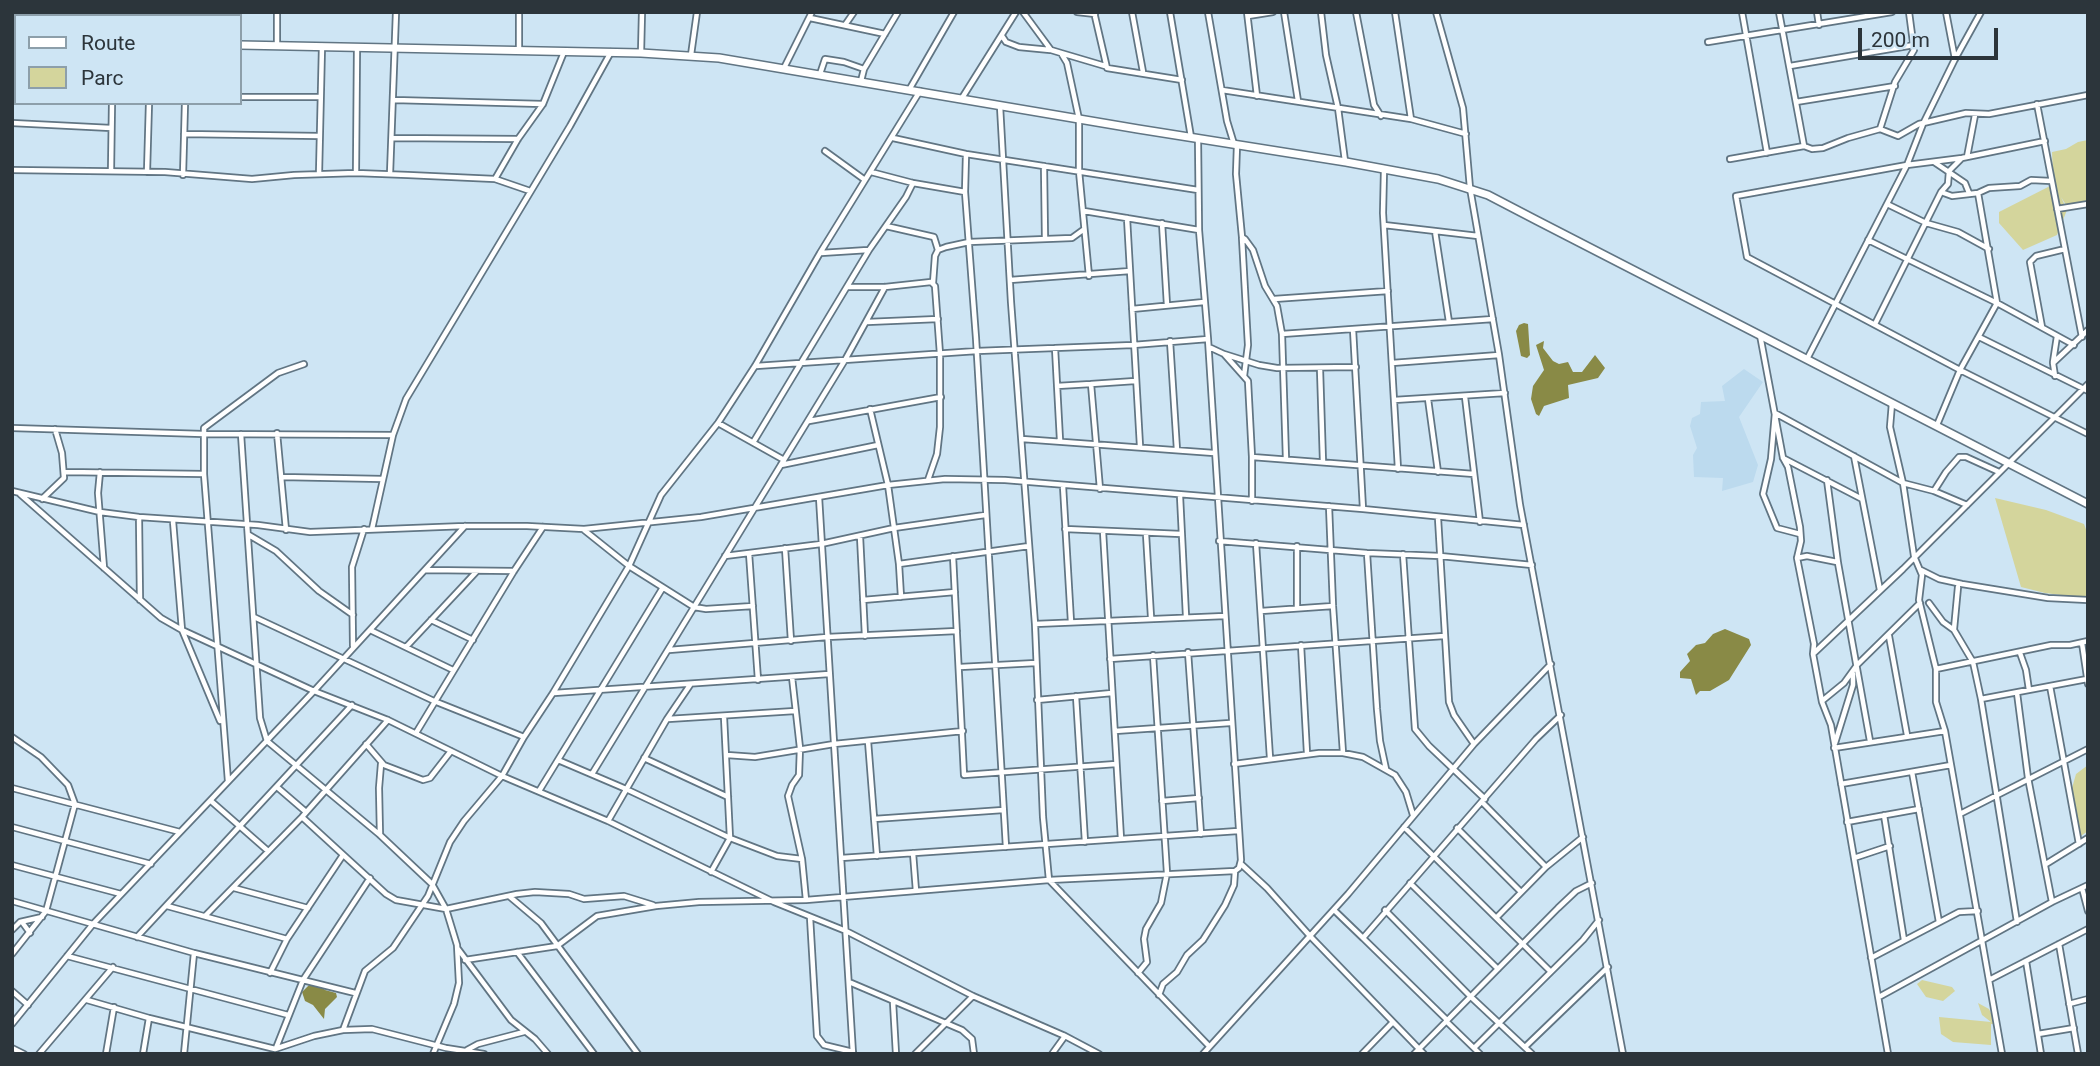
<!DOCTYPE html>
<style>
body{margin:0}
#map{position:relative;width:2100px;height:1066px;overflow:hidden;background:#cee5f4;font-family:Roboto,sans-serif}
canvas{display:block}
.frame{position:absolute;inset:0;border:14px solid #2c353b;pointer-events:none}
.legend{position:absolute;left:14px;top:14px;width:228px;height:91px;box-sizing:border-box;background:#cee5f4;border:2px solid #8d9faa;margin:0;padding:9px 12px;list-style:none;font-size:21px;color:#2c353b}
.legend li{display:flex;align-items:center;gap:14px;height:35px}
.legend b{width:35px;border:2px solid #8d9faa}
.scale{position:absolute;left:1858px;top:28px;width:140px;height:32px;box-sizing:border-box;border:4px solid #2c353b;border-top:0;padding-left:9px;font-size:21px;line-height:24px;white-space:nowrap;color:#2c353b;-webkit-text-stroke:5px #cee5f4;paint-order:stroke}
</style>
<div id="map">
<canvas width="2100" height="1066"></canvas>
<div class="frame"></div>
<ul class="legend">
<li><b style="height:9px;background:#fff"></b>Route</li>
<li><b style="height:19px;background:#d4d59c"></b>Parc</li>
</ul>
<div class="scale">200 m</div>
</div>
<script>
const ctx = document.querySelector('canvas').getContext('2d');
ctx.lineJoin = 'round';
function fillPath(path, color) {
  ctx.fillStyle = color;
  ctx.fill(path, 'evenodd');
}
function poly(rows) {
  const path = new Path2D();
  for (const r of rows) {
    path.moveTo(r[0], r[1]);
    for (let i = 2; i < r.length; i += 2) path.lineTo(r[i], r[i + 1]);
  }
  return path;
}
function strokePath(path, color, width, dash) {
  ctx.strokeStyle = color;
  ctx.lineWidth = width;
  ctx.lineCap = dash ? 'butt' : 'round';
  ctx.setLineDash(dash || []);
  ctx.stroke(path);
}
fillPath(poly([
 [1744,369,1763,382,1739,417,1758,465,1753,482,1722,491,1723,478,1694,477,1693,455,1697,448,1690,426,1692,418,1700,414,1701,402,1725,401,1722,386]
]), '#bcdaee');
fillPath(poly([
 [2088,140,2088,201,2066,205,2061,197,2067,210,2057,235,2023,250,1999,223,1999,212,2052,185,2057,187,2053,178,2052,152,2066,149,2078,142],
 [1995,498,2046,510,2084,524,2088,535,2088,590,2085,598,2045,593,2021,587],
 [2088,765,2088,831,2081,836,2072,788,2076,774],
 [1922,980,1952,987,1955,991,1943,1001,1926,997,1917,984],
 [1978,1003,1989,1009,1994,1019,1993,1024,1991,1024,1991,1045,1953,1042,1941,1034,1939,1017,1991,1022,1982,1015]
]), '#d4d59c');
fillPath(poly([
 [1524,323,1528,324,1530,355,1527,358,1521,356,1516,331,1519,325],
 [1544,341,1543,348,1553,361,1559,364,1568,362,1573,372,1582,372,1595,355,1605,368,1598,378,1568,385,1569,398,1544,406,1539,416,1536,414,1531,399,1533,386,1544,370,1536,345],
 [1725,629,1749,639,1751,645,1729,680,1710,691,1700,691,1696,695,1691,679,1680,678,1680,672,1690,661,1687,654,1696,645,1705,643,1713,634],
 [311,983,320,984,325,990,336,993,337,997,325,1009,324,1019,313,1005,305,1001,302,992]
]), '#898a46');
const street = poly([
 [1023,12,1051,50,1061,53,1067,63,1079,119,1079,171,1089,276],
 [1077,12,1095,14],
 [1094,12,1107,68,1182,80],
 [1132,12,1143,72],
 [1170,12,1191,137],
 [1208,12,1227,121,1234,144],
 [1247,12,1257,96],
 [1284,12,1298,101],
 [1321,12,1326,55,1338,108,1345,161],
 [1356,12,1374,105,1381,116],
 [1395,12,1411,119],
 [1436,12,1463,108,1470,188,1499,355,1520,505,1623,1054],
 [1742,12,1767,153],
 [1779,12,1804,146],
 [1817,12,1819,25],
 [1946,12,1955,59],
 [26,16,26,12],
 [150,16,151,12],
 [1248,16,1273,12],
 [810,18,885,34],
 [845,25,854,12],
 [1002,36,1006,42,1019,47,1050,50],
 [1708,42,1892,12],
 [277,45,277,12],
 [519,50,519,12],
 [641,53,642,12],
 [1061,53,1105,66],
 [691,55,697,12],
 [1790,66,1914,45],
 [784,68,812,12],
 [820,74,825,59,844,62,864,69],
 [861,81,864,69,898,12],
 [909,90,954,12],
 [1222,90,1411,119,1466,134],
 [240,97,320,97],
 [962,98,1016,12],
 [394,100,543,104],
 [1796,102,1895,86],
 [2037,104,2082,337],
 [1000,106,1011,302,1035,624,1043,817,1049,880,1209,1046],
 [12,123,111,128],
 [1880,129,1895,82,1914,50,1909,12],
 [184,134,319,136],
 [392,138,518,139],
 [893,138,966,154,1198,190],
 [2045,141,1962,158,1907,165,1736,196,1747,257,1960,370,2088,434],
 [1237,145,1236,174,1242,237,1245,239,1253,250,1265,286,1277,306,1282,334,1286,459],
 [825,151,865,180],
 [966,154,965,192,976,338,1006,847],
 [1967,157,1975,115],
 [1730,159,1804,146,1812,149,1823,148,1848,138,1880,129,1898,136,1919,124,1966,113,1989,114,2088,95],
 [1934,162,1965,183,1969,193],
 [1044,166,1045,238],
 [12,170,165,172,252,179,294,175,356,173,408,175,495,179,530,191],
 [1384,170,1383,213,1398,469],
 [111,171,112,103],
 [147,172,149,103],
 [871,172,913,183,965,192],
 [356,173,357,48],
 [319,174,322,46],
 [390,174,396,12],
 [183,175,185,103],
 [495,179,518,139,543,104,564,52],
 [1941,192,1952,196,1978,193,1989,188,2020,186,2031,180,2051,181],
 [1887,204,1926,223,1958,232,1989,249],
 [2057,209,2088,204],
 [1084,211,1199,230],
 [1127,218,1140,446],
 [1162,223,1167,305],
 [1384,225,1478,236],
 [886,226,934,237,938,250],
 [1435,231,1449,322],
 [1242,238,1248,345,1244,376],
 [1868,240,1997,303,2074,345],
 [821,253,868,250],
 [1010,280,1130,271],
 [933,283,935,256,938,250,946,247,969,242,1072,238,1083,230],
 [848,287,885,287,931,282,935,286,940,354,940,427,937,454,928,480],
 [1274,299,1388,291],
 [1132,309,1204,302],
 [867,322,938,319],
 [1875,324,1941,192,1948,184,1949,171,1961,159],
 [2042,327,2030,262,2036,256,2065,249],
 [1353,329,1363,509],
 [1282,334,1493,319],
 [1760,335,1783,458,1788,467,1800,527,1801,541,1797,558,1814,644,1813,654,1822,702,1831,725,1888,1054],
 [1979,337,2088,391],
 [1170,341,1177,450],
 [1209,347,1224,354,1248,381,1252,457,1252,501],
 [1055,348,1060,440],
 [1224,354,1259,365,1277,368,1356,367],
 [1807,359,1907,165,1923,124,1955,59,1981,12],
 [2053,362,2057,336],
 [1392,363,1499,355],
 [756,366,977,351,1133,345,1208,339],
 [1320,369,1323,462],
 [2055,376,2053,363,2088,330],
 [1057,386,1091,384],
 [1465,397,1480,522],
 [1428,399,1438,472],
 [1394,400,1505,393],
 [1892,403,1890,427,1903,483,1914,556,1922,575,1919,600,1936,669,1936,702,1945,731,2002,1054],
 [870,409,888,485,899,564,901,597],
 [809,421,941,397],
 [718,423,784,460],
 [1937,425,1960,370,1997,303,1978,193],
 [12,428,203,434,393,435],
 [277,433,286,530],
 [241,434,260,718,267,741,380,835,432,884,446,909,457,945,459,983,454,1004,433,1054],
 [1022,439,1214,453],
 [754,441,869,250,906,197,913,183],
 [1854,456,1880,590],
 [1252,457,1474,474],
 [1783,458,1862,499],
 [781,465,878,445],
 [65,472,204,474],
 [100,472,98,493,104,568],
 [281,477,383,479],
 [1827,480,1838,563,1870,741],
 [1063,486,1071,622],
 [1100,489,1091,384,1135,381],
 [12,491,100,512,139,517,258,525,310,532,465,526,527,526,584,529,701,517,888,485,945,479,1005,480,1363,509,1524,525],
 [1934,491,1946,472,1959,457,1966,457,1999,472],
 [20,494,161,618,182,630,314,691,388,720,502,776,608,821,774,902,846,931,973,996,1065,1036,1099,1054],
 [1180,496,1186,616],
 [819,497,853,1054],
 [42,499,64,478,62,453,55,429],
 [1329,506,1333,606,1343,753],
 [139,517,140,600],
 [1438,518,1449,702,1454,715,1474,744],
 [173,521,182,630,220,721],
 [372,529,393,435,406,399,570,126,611,52],
 [1065,529,1181,534],
 [584,530,629,566,694,607,706,609,753,606],
 [1103,531,1121,839],
 [1146,534,1151,617],
 [1800,534,1777,528,1763,494,1771,459,1775,413,1903,483,1934,491,1967,505],
 [249,535,276,551,319,591,353,615],
 [860,536,865,636],
 [1219,541,1367,553,1440,556,1532,565],
 [1256,543,1270,758],
 [1297,546,1297,608],
 [785,548,791,641],
 [749,553,758,680],
 [1367,553,1377,709,1380,741,1386,769],
 [1403,554,1415,729,1429,746,1485,799],
 [725,556,821,544,894,528,985,515],
 [953,556,964,775,1116,764],
 [1797,558,1807,556,1837,562],
 [899,564,1029,546],
 [425,570,514,571],
 [1921,570,1939,579,1962,584,2048,598,2088,600],
 [863,600,955,592],
 [1929,603,1943,622,1954,630,1973,662,1981,699,2017,922],
 [1261,611,1333,606],
 [254,617,434,701,524,737],
 [431,620,473,640],
 [1035,624,1225,616],
 [1954,629,1958,587],
 [370,630,453,670],
 [1889,636,1907,735],
 [2082,643,2088,684],
 [1301,645,1307,753],
 [353,646,352,567,364,529],
 [406,647,477,571],
 [669,650,827,637,957,631],
 [1188,652,1201,834],
 [1814,653,1903,569,2088,384],
 [2020,653,2026,670,2029,690],
 [1110,659,1444,636],
 [960,667,1036,663],
 [1936,669,2051,645,2070,645,2088,641],
 [792,677,800,748,799,775,792,785,788,796,802,859,806,900],
 [2050,686,2079,844],
 [554,693,829,674],
 [2017,693,2028,778,2052,902],
 [1076,696,1085,842],
 [1981,699,2087,679],
 [1037,700,1112,693],
 [1822,701,1844,683,1857,665,1920,603],
 [668,719,795,711],
 [1115,731,1230,723],
 [416,733,514,571,543,527],
 [12,737,41,757,68,785,75,804,46,911,12,954],
 [868,741,877,856],
 [1835,743,1853,685,1853,674],
 [366,744,384,765,423,780,430,778,451,751],
 [1834,748,1945,731],
 [727,755,755,757,834,744,963,731],
 [644,758,728,797],
 [558,760,626,789,730,838,777,856,802,859],
 [1234,764,1319,753,1343,753,1363,757,1395,775,1406,792,1413,815],
 [1912,772,1939,922],
 [592,774,845,360,885,287],
 [228,781,204,474,204,428,278,373,304,364],
 [1841,784,1951,765],
 [277,787,306,812],
 [12,788,180,832],
 [539,791,662,589],
 [211,801,268,851],
 [1162,801,1199,798],
 [1482,802,1546,867],
 [1960,814,2088,749],
 [1884,815,1904,940],
 [302,817,386,894,396,900,446,909,517,894,535,892,569,894,584,899,624,896,653,905],
 [874,819,1003,810],
 [608,821,667,719,690,685],
 [1847,822,1919,809],
 [12,827,151,864],
 [1404,827,1550,971],
 [1457,828,1521,892],
 [380,835,379,788,381,764],
 [913,853,916,891],
 [841,858,1238,831],
 [1854,858,1890,846],
 [1241,864,1267,888,1310,936,1424,1054],
 [2046,864,2088,838],
 [12,865,121,894],
 [711,872,730,838,724,717],
 [1410,883,1498,969],
 [234,888,308,908],
 [2082,888,2088,911],
 [509,896,541,923,638,1054],
 [12,901,194,953,355,993],
 [167,906,287,939],
 [1334,910,1363,938],
 [1385,910,1470,996,1532,1054],
 [205,916,302,817,388,720],
 [810,917,817,1036,824,1045,853,1052],
 [1497,917,1546,867,1583,837],
 [22,922,30,933],
 [12,930,20,922,42,917],
 [137,937,352,705],
 [2059,944,2078,1054],
 [458,949,511,1020,535,1039,548,1054],
 [517,952,594,1054],
 [67,956,288,1015],
 [1871,958,1959,912,1978,911],
 [465,960,557,946,597,916,656,906,699,902,806,900,1049,880,1235,871,1239,868,1241,860,1208,339,1199,230,1198,138],
 [2026,961,2041,1054],
 [270,973,287,939,343,855],
 [1138,973,1147,962,1144,939,1146,929,1161,903,1167,873,1153,655],
 [1991,979,2088,929],
 [849,982,962,1030,972,1039,974,1054],
 [12,991,28,1005],
 [1159,995,1163,984,1177,972,1187,955,1203,940,1225,905,1234,885,1235,871],
 [1879,997,2052,902,2088,885],
 [87,1000,149,1018,275,1049,314,1036,343,1030,365,971,393,948,428,896,450,842,464,821,502,776,524,737,553,693,629,566,661,495,718,423,755,366,820,253,920,91],
 [893,1002,896,1054],
 [2069,1004,2088,999],
 [1447,1020,1363,938,1536,739,1561,715],
 [1446,1021,1480,1054],
 [12,1024,93,924,314,691,465,526],
 [343,1030,372,1029,446,1048,484,1054],
 [2038,1034,2074,1028],
 [1525,1047,1608,967],
 [12,1048,24,1054],
 [276,1048,303,980,370,878],
 [1474,1048,1583,940,1599,920],
 [39,1054,113,967],
 [106,1054,114,1007],
 [143,1054,149,1018],
 [184,1054,194,953],
 [467,1054,467,1050,478,1044,524,1032],
 [915,1054,973,996],
 [1052,1054,1065,1036],
 [1203,1054,1348,894,1474,744,1551,664],
 [1362,1054,1393,1022],
 [1414,1054,1558,908,1576,891,1592,883]
]);
const secondary = poly([
 [12,39,16,39],
 [240,45,641,53,719,58,1138,129,1346,162,1438,179,1488,195,1536,220,2088,504]
]);
strokePath(street, '#617583', 8);
strokePath(secondary, '#617583', 10);
strokePath(street, '#fff', 4.5);
strokePath(secondary, '#fff', 7);
</script>
